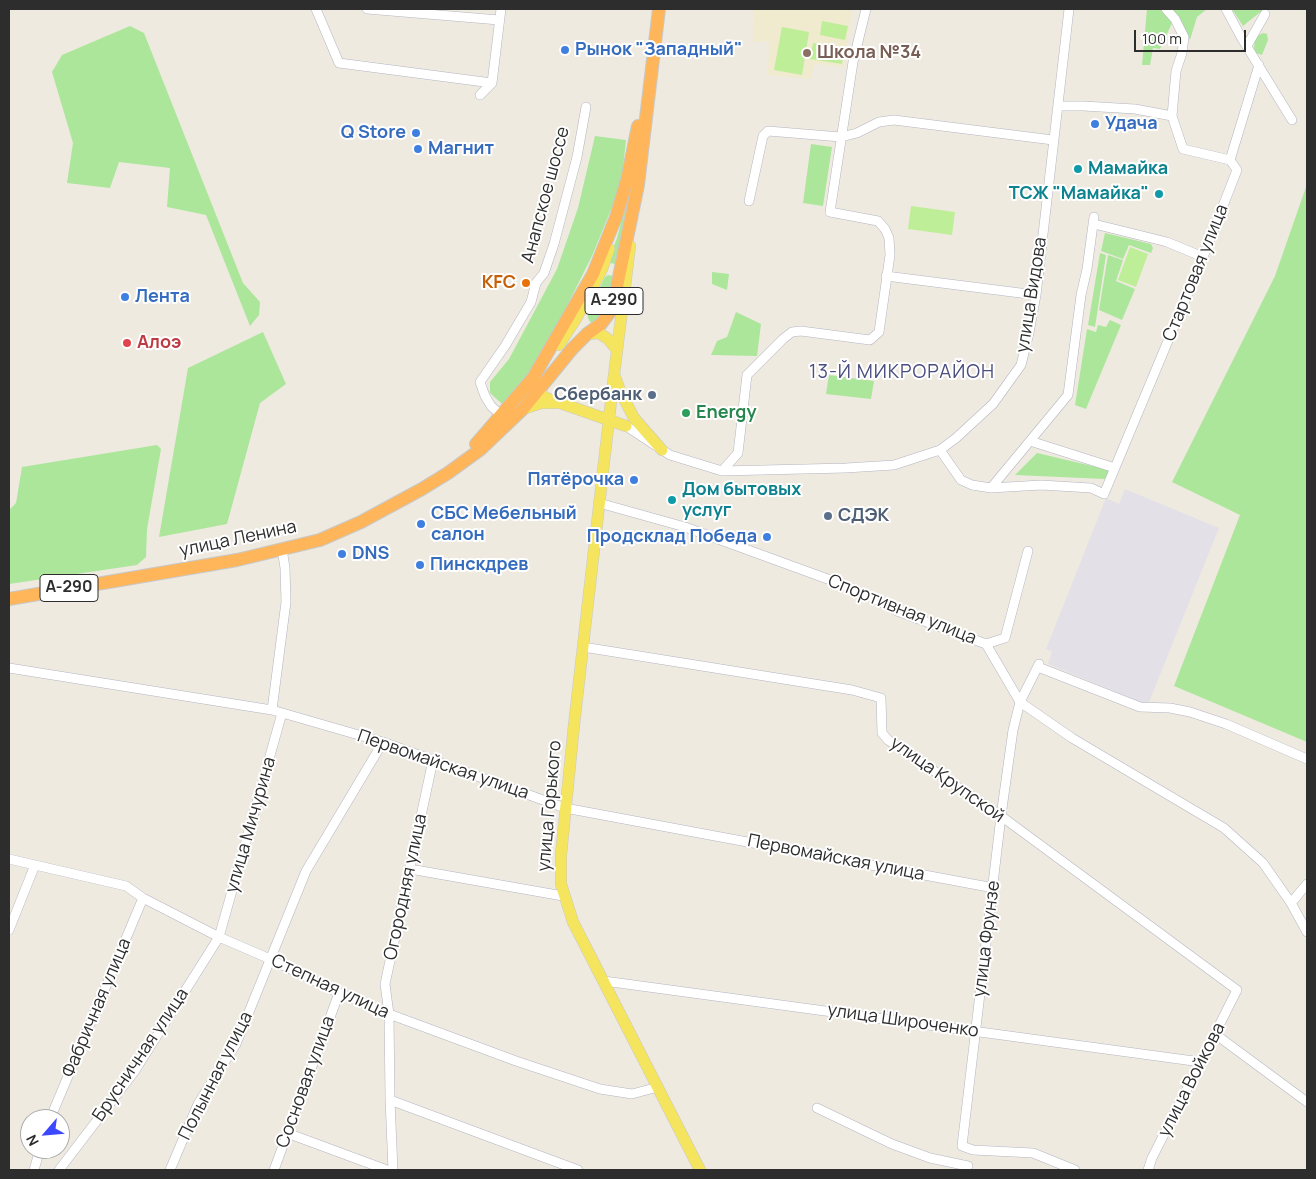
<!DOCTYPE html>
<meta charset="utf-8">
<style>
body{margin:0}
#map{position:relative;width:1316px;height:1179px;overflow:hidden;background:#efeae0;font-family:Manrope,sans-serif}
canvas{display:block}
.frame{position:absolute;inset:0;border:10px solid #2d2d2d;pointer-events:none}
.north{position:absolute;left:20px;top:1109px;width:50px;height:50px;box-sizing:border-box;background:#fff;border:1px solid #ababab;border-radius:50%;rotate:243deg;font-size:14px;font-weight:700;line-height:20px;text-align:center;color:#2d2d2d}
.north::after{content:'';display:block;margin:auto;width:18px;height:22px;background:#3c48ff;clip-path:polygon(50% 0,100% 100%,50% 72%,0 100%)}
.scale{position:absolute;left:1134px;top:30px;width:112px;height:22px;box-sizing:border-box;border:2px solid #2d2d2d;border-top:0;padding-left:6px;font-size:15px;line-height:18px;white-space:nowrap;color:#2d2d2d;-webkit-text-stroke:4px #fff;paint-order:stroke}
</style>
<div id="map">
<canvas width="1316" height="1179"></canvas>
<div class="frame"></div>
<div class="north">N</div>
<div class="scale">100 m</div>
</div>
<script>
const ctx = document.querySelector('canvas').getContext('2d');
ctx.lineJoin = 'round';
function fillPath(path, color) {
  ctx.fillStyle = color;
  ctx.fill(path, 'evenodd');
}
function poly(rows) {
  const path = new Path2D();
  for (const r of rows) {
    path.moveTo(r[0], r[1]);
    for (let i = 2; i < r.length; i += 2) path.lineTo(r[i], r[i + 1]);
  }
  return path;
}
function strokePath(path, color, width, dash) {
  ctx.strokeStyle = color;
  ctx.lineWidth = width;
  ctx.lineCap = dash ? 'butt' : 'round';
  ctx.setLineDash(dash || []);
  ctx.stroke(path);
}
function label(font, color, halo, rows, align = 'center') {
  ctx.font = font + ' Manrope,sans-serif';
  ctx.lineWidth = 4;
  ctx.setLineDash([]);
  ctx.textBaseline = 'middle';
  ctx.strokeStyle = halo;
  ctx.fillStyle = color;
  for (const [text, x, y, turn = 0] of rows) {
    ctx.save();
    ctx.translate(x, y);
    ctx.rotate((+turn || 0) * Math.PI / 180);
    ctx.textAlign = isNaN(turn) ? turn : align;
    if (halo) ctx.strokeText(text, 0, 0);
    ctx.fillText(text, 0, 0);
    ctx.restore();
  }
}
fillPath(poly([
 [1125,489,1219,528,1148,705,1048,664,1052,652,1046,649,1106,498,1119,504]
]), '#e3e0e7');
fillPath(poly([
 [754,9,852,9,844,67,815,64,811,79,768,75,769,41,753,42]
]), '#f0eacf');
fillPath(poly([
 [1147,9,1162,9,1173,21,1160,49,1153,48,1150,65,1142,65],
 [1173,9,1207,9,1197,17,1190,40],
 [1232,9,1264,9,1243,26],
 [130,26,144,33,243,283,260,302,259,315,250,326,206,215,167,207,170,168,119,162,110,188,67,183,73,143,52,72,62,55],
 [1263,33,1267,34,1268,40,1262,55,1256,53,1254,48,1255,40,1257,36],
 [595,136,626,140,623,168,617,195,592,256,551,338,525,378,502,404,490,393,490,382,509,359,557,269,578,208],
 [811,144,832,147,823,206,803,203],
 [1307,184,1307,742,1174,686,1240,515,1172,482,1275,276],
 [625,207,627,208,617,265,611,263,607,264,617,238],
 [1105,233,1151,244,1153,248,1151,253,1129,245,1123,259,1101,251],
 [1100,253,1106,255,1095,327,1088,325],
 [1108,255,1123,260,1116,281,1135,289,1122,320,1099,310],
 [712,272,729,274,727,290,712,284],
 [608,275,613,276,609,304,595,322,590,322,588,318,588,311,605,277],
 [736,312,761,324,757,356,711,355,717,341,727,337],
 [1110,320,1121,325,1086,409,1075,405,1087,329,1096,332,1098,325,1106,327],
 [263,332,286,384,260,403,227,524,159,537,188,368],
 [829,375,874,381,871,399,826,394],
 [157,445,161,449,147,529,146,557,137,565,9,584,9,510,16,503,22,467],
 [1037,453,1109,470,1105,479,1015,475]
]), '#abe69b');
fillPath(poly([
 [822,21,848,26,845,40,820,35],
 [782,27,809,32,802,75,774,70],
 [813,43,844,48,842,64,810,59],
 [911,206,955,212,952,235,908,229],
 [1130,247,1148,254,1136,287,1118,280]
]), '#beee97');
const minor = poly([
 [316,9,339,63,492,83],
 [367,9,499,20],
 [1166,9,1175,19,1184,37,1182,53,1176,71,1172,116,1183,149,1230,160],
 [1226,9,1241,37,1292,120],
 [1247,46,1265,14],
 [480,95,492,83,501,9],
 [1058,106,1083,106,1135,109,1172,116],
 [749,201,763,136,768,131,841,137,857,133,879,122,894,120,1053,140],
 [1094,224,1167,242,1203,257],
 [886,276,1036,295],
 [502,416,491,406,485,396,480,382,505,346,531,302,536,283,544,273,554,244,577,157,586,107],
 [626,426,670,455,722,471,846,468,894,465,940,450,956,438,993,404,1021,365,1029,333,1036,295,1069,9],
 [1030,441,1115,468],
 [940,450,961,480,972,485,991,488,1041,485,1091,488,1104,494,1203,257,1237,170,1230,160,1259,65],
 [722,471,738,453,747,375,783,339,792,332,801,331,870,340,879,332,890,255,889,238,885,229,878,221,830,212,853,62,866,9],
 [991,488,1068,395,1081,295,1087,269,1094,217],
 [599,503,685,527,844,585,870,596,897,611,986,644,1020,702,1072,738,1224,828,1263,863,1291,903,1307,932],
 [986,644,1005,638,1028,551],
 [583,647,852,690,881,698,882,733,888,740,1001,816,1237,990,1152,1158,1148,1170],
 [1039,664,1020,702,1013,730,1001,816,962,1146,973,1150,1033,1153,1075,1170],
 [1038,667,1140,707,1170,708,1190,712,1226,724,1307,759],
 [9,668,272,710,383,742,565,808,994,888],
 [272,710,286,602,285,568,282,549],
 [9,859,126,886,143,898,219,937,270,959,339,993,389,1014,516,1061,600,1089,632,1094,658,1087],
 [410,869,563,896],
 [1291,903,1307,884],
 [9,930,35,865],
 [604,981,1201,1062],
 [1215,1034,1307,1102],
 [390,1100,578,1170],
 [817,1108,892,1144,930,1158,968,1166],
 [50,1119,143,898],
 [287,1133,387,1170],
 [34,1170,40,1149],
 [59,1170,134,1072,219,937,282,713],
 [170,1170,198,1104,236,1044,306,871,383,742],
 [274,1170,339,993],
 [393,1170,390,1100,389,1014,385,984,433,760]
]);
const major = poly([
 [630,246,614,375,574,725,561,855,561,884,573,922,700,1170],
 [587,334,599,333,608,339,617,350],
 [559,345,577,317,602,269,609,249],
 [615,377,621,393,634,418,662,450],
 [537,383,541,394,546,398,626,426],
 [523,409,541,403,555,403]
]);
const highway = poly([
 [476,444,533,378,593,274,616,217,627,180,638,126],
 [9,599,237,560,320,540,361,522,422,489,448,473,481,449,523,409,572,349,587,334,601,324,610,312,614,301,638,185,659,9]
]);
strokePath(minor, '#b3b4c1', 10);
strokePath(major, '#c8c8c8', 12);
strokePath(highway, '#c8c8c8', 14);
strokePath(minor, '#fff', 9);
strokePath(major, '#f5e55e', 11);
strokePath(highway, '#ffb65a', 12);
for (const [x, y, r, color] of [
 [565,50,5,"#3f7fe0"],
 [807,53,5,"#8d6e63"],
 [1095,124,5,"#3f7fe0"],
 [416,133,5,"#3f7fe0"],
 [418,149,5,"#3f7fe0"],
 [1078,169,5,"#0f9aa8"],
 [1159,194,5,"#0f9aa8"],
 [526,283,5,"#e8710a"],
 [125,297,5,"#3f7fe0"],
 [127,343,5,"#e0444e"],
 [652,395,5,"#5c6f8a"],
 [686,413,5,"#2e9e5b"],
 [634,480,5,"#3f7fe0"],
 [672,500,5,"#0f9aa8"],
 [828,516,5,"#5c6f8a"],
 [421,524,5,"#3f7fe0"],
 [767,537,5,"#3f7fe0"],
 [342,554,5,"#3f7fe0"],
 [420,565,5,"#3f7fe0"]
]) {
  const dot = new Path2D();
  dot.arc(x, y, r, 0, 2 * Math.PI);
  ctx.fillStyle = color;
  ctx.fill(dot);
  strokePath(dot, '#fff', 2);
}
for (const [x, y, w] of [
 [614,301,58],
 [69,588,58]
]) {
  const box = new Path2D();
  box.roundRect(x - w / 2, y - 13.5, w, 27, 4);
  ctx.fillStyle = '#fff';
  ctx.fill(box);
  strokePath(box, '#2d2d2d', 1);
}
label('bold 16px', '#2d2d2d', null, [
 ["А-290",614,301],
 ["А-290",69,588]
]);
label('bold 18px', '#366cbe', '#fff', [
 ["Рынок \"Западный\"",575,50],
 ["Удача",1105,124],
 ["Q Store",406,133,"right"],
 ["Магнит",428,149],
 ["Лента",135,297],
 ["Пятёрочка",624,480,"right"],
 ["СБС Мебельный",431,514],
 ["салон",431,535],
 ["Продсклад Победа",757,537,"right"],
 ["DNS",352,554],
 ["Пинскдрев",430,565]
], 'left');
label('bold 18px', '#785e54', '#fff', [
 ["Школа №34",817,53]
], 'left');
label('bold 18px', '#0d838f', '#fff', [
 ["Мамайка",1088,169],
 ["ТСЖ \"Мамайка\"",1149,194,"right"],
 ["Дом бытовых",682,490],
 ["услуг",682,511]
], 'left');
label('18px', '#2d2d2d', '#fff', [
 ["Анапское шоссе",546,195,-75],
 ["Стартовая улица",1196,273,-68],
 ["улица Видова",1032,295,-81],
 ["улица Ленина",238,539,-12],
 ["Спортивная улица",902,610,22],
 ["Первомайская улица",443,765,19],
 ["улица Крупской",947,780,35],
 ["улица Горького",550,806,-85],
 ["улица Мичурина",251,825,-74],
 ["Первомайская улица",836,858,11],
 ["Огородняя улица",406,887,-78],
 ["улица Фрунзе",987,939,-83],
 ["Степная улица",330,987,25],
 ["Фабричная улица",97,1008,-67],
 ["улица Широченко",903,1021,8],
 ["Брусничная улица",141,1055,-56],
 ["Полынная улица",216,1076,-63],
 ["улица Войкова",1192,1080,-63],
 ["Сосновая улица",306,1082,-70]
]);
label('bold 18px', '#c56008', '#fff', [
 ["KFC",516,283]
], 'right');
label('bold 18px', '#be3a42', '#fff', [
 ["Алоэ",137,343]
], 'left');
label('bold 18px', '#4e5e75', '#fff', [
 ["Сбербанк",642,395],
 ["СДЭК",838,516,"left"]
], 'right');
label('bold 18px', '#27864d', '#fff', [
 ["Energy",696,413]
], 'left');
ctx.letterSpacing = '1px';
label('19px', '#4b4e80', '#fff', [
 ["13-Й МИКРОРАЙОН",902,373]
]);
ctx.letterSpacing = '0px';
</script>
